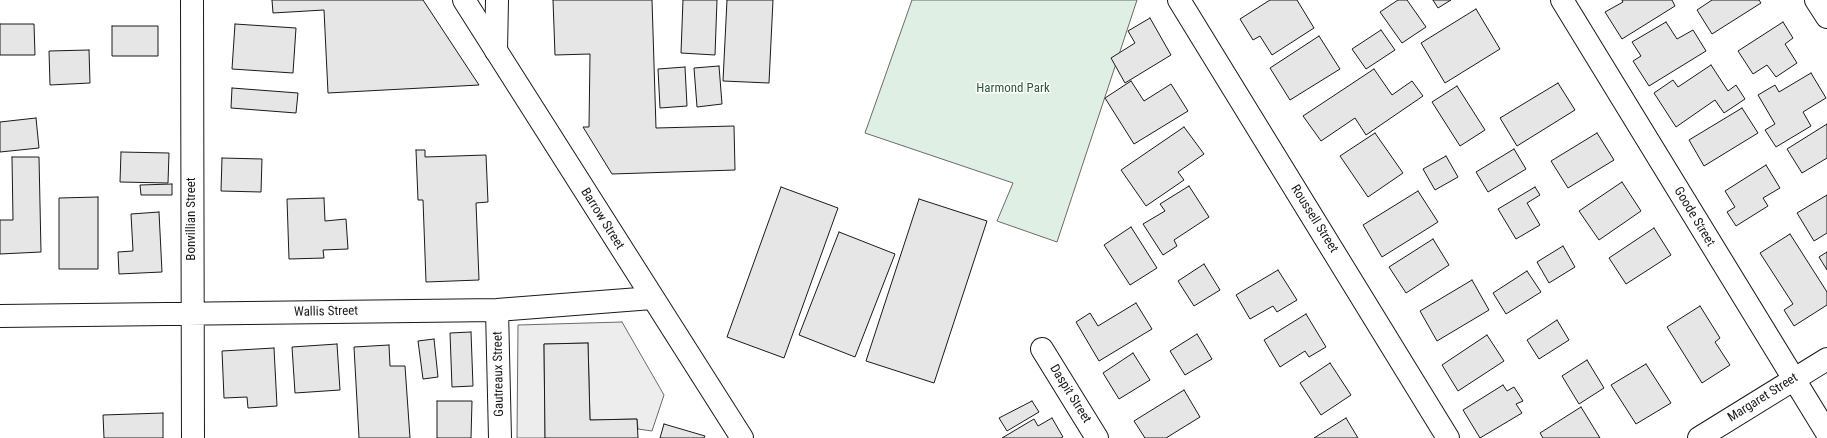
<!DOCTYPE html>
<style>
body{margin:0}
canvas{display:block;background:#fff}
</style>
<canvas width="1827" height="438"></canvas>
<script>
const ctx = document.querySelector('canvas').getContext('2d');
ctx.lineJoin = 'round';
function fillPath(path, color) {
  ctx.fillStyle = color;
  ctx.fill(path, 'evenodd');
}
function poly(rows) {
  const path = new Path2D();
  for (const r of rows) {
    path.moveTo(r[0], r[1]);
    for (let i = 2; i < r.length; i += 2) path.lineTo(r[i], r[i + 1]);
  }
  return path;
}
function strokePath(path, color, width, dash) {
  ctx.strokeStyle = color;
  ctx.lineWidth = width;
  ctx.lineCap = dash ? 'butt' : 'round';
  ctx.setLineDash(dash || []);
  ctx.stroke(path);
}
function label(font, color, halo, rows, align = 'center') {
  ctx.font = font + ' "Roboto Condensed",sans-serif';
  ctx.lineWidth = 3;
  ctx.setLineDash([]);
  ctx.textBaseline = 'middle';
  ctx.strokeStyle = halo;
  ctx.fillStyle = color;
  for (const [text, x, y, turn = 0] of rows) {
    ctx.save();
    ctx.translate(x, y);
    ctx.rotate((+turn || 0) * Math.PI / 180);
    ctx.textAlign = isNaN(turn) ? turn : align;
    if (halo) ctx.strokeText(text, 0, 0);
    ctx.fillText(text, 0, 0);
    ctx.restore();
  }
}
const green = poly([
 [912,0,1137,0,1057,242,997,221,1013,183,865,133,912,0]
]);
fillPath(green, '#e0efe3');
strokePath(green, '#6a6a6a', 1);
const parking = poly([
 [622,322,664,395,652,431,638,429,637,419,590,420,588,343,544,344,545,438,517,438,518,325,622,322]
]);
fillPath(parking, '#ededed');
strokePath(parking, '#6a6a6a', 1);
const building = poly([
 [272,0,423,0,479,85,328,93,324,10,273,13,272,0],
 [553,0,652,0,656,128,734,126,735,170,612,174,583,127,589,127,590,54,555,55,553,0],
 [683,0,717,0,715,55,681,53,683,0],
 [727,0,773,0,769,83,723,81,727,0],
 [1270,0,1297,0,1314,28,1272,55,1260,36,1253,40,1240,19,1270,0],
 [1398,0,1407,0,1426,27,1402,43,1380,12,1398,0],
 [1433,0,1451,0,1438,8,1433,0],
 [1622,0,1672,0,1675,6,1622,39,1605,12,1623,2,1622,0],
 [1712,0,1759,0,1761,3,1712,34,1697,10,1712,0],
 [1476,9,1500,49,1445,83,1421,43,1476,9],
 [1150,18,1171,55,1125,83,1111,58,1135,43,1128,31,1150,18],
 [1666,22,1677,39,1693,30,1706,51,1649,86,1633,61,1641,56,1632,42,1666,22],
 [1783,22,1793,38,1785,44,1797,63,1776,77,1767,65,1753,74,1738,51,1783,22],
 [0,24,34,24,35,55,0,55,0,24],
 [235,24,296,28,293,73,232,69,235,24],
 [112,26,158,26,158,56,112,56,112,26],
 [1381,30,1395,50,1366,69,1352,49,1381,30],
 [1319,36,1340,69,1290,100,1270,68,1319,36],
 [89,50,90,83,50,85,49,51,89,50],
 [1711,65,1728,91,1736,85,1745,99,1724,113,1715,100,1676,127,1654,93,1673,80,1678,87,1711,65],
 [719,66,722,104,697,107,694,68,719,66],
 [685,67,687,106,660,108,658,69,685,67],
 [1374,69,1392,95,1412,81,1423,96,1366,135,1355,118,1321,141,1303,116,1374,69],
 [1811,73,1826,98,1803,112,1811,126,1776,147,1765,130,1775,124,1758,95,1775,85,1779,92,1811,73],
 [1131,81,1144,101,1171,84,1188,111,1134,144,1105,98,1131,81],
 [1558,83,1575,110,1517,146,1500,118,1558,83],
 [1457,86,1485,130,1460,146,1432,102,1457,86],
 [232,88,298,93,296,113,231,108,232,88],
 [1742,108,1758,133,1704,166,1689,140,1742,108],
 [36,118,39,148,0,152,0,122,36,118],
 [1827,124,1827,158,1802,173,1787,149,1827,124],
 [1184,127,1204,154,1178,172,1184,180,1146,206,1121,170,1184,127],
 [1375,133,1403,173,1368,197,1340,156,1375,133],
 [1597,133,1614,160,1568,188,1551,161,1597,133],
 [1514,149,1526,169,1488,192,1476,172,1514,149],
 [416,150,425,150,425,157,486,155,488,202,476,203,479,280,426,282,423,200,418,200,416,150],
 [121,152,169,153,168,183,120,182,121,152],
 [1446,156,1458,177,1435,190,1423,169,1446,156],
 [12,157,39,157,41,252,0,254,0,220,13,220,12,157],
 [222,158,262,159,261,192,221,191,222,158],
 [1766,165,1780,188,1763,198,1768,206,1736,226,1727,212,1735,207,1725,191,1766,165],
 [1622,182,1641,211,1599,240,1579,211,1622,182],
 [172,184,172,195,141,195,140,185,172,184],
 [1189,186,1209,217,1174,240,1177,246,1163,255,1143,224,1165,211,1160,204,1189,186],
 [781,187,838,208,784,358,727,337,781,187],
 [1535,187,1540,195,1527,203,1540,225,1516,239,1498,209,1535,187],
 [1418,191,1438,222,1382,257,1363,225,1418,191],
 [1827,195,1827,233,1814,241,1797,213,1827,195],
 [98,197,98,269,59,269,59,198,98,197],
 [324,198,325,221,346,219,348,249,323,250,324,258,289,259,287,199,324,198],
 [919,199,987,221,934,383,866,361,919,199],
 [159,212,162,272,119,274,118,252,133,251,131,214,159,212],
 [1131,227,1157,268,1130,285,1104,245,1131,227],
 [1654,228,1671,255,1626,284,1609,258,1654,228],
 [839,232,895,254,855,357,799,335,839,232],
 [1790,234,1827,292,1827,305,1794,326,1784,310,1793,304,1760,253,1790,234],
 [1433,239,1449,265,1406,293,1389,267,1433,239],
 [1563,246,1575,267,1549,283,1537,262,1563,246],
 [1827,252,1827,270,1819,257,1827,252],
 [1204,264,1220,290,1194,306,1178,281,1204,264],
 [1278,270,1297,300,1277,312,1273,306,1250,319,1236,295,1278,270],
 [1527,271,1541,292,1506,314,1493,293,1527,271],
 [1472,280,1489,310,1437,341,1420,311,1472,280],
 [1136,303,1152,329,1099,361,1076,322,1090,313,1098,326,1136,303],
 [1700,306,1720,338,1715,342,1730,365,1702,383,1667,327,1700,306],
 [1306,314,1326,347,1309,357,1305,351,1280,367,1264,340,1306,314],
 [1557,320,1569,340,1539,359,1527,340,1557,320],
 [471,332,473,386,452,387,450,333,471,332],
 [1197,334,1212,359,1185,375,1170,351,1197,334],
 [1487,335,1504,361,1458,391,1442,365,1487,335],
 [434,339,438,377,423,379,418,341,434,339],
 [588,343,590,420,637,419,638,438,545,438,544,344,588,343],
 [337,344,340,390,295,393,292,347,337,344],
 [389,345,390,366,405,366,410,438,359,438,354,347,389,345],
 [274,348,277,406,248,408,247,397,224,398,222,351,274,348],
 [1133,353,1150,380,1119,399,1103,373,1133,353],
 [1587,360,1604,388,1579,404,1562,376,1587,360],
 [1330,363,1351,395,1321,415,1300,383,1330,363],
 [1646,364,1671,403,1636,424,1611,385,1646,364],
 [1503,385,1507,391,1514,387,1523,401,1516,404,1522,413,1480,438,1463,410,1503,385],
 [1184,390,1200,417,1166,438,1145,438,1134,421,1184,390],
 [437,401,472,401,471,438,437,438,437,401],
 [1032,401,1039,412,1007,431,999,418,1032,401],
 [1581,407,1600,438,1543,438,1540,433,1581,407],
 [163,413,163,438,104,438,103,415,163,413],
 [1052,418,1063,437,1061,438,1002,438,1034,419,1038,426,1052,418],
 [1346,418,1358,438,1314,438,1346,418],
 [664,424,705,436,704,438,660,438,664,424]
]);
fillPath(building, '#e6e6e6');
strokePath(building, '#1a1a1a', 1);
const minor = poly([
 [192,0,193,438],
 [1179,0,1448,438],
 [1562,0,1827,433],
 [1816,0,1827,17],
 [496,51,497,0],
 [497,310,500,438],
 [0,316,497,310,652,298],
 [1042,349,1097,438],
 [1699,438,1827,359]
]);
const secondary = poly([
 [464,0,742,438]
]);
strokePath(minor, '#1a1a1a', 24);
strokePath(secondary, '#1a1a1a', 24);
strokePath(minor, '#fff', 22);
strokePath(secondary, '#fff', 22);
label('13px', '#2b5a34', '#fff', [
 ["Harmond Park",1013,89]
]);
label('13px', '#1a1a1a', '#fff', [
 ["Goode Street",1694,217,59],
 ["Bonvillian Street",192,219,-90],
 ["Barrow Street",602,219,58],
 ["Roussell Street",1314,219,58],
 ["Wallis Street",326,312,-1],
 ["Gautreaux Street",499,374,-91],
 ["Daspit Street",1070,394,58],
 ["Margaret Street",1763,398,-32]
]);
</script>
